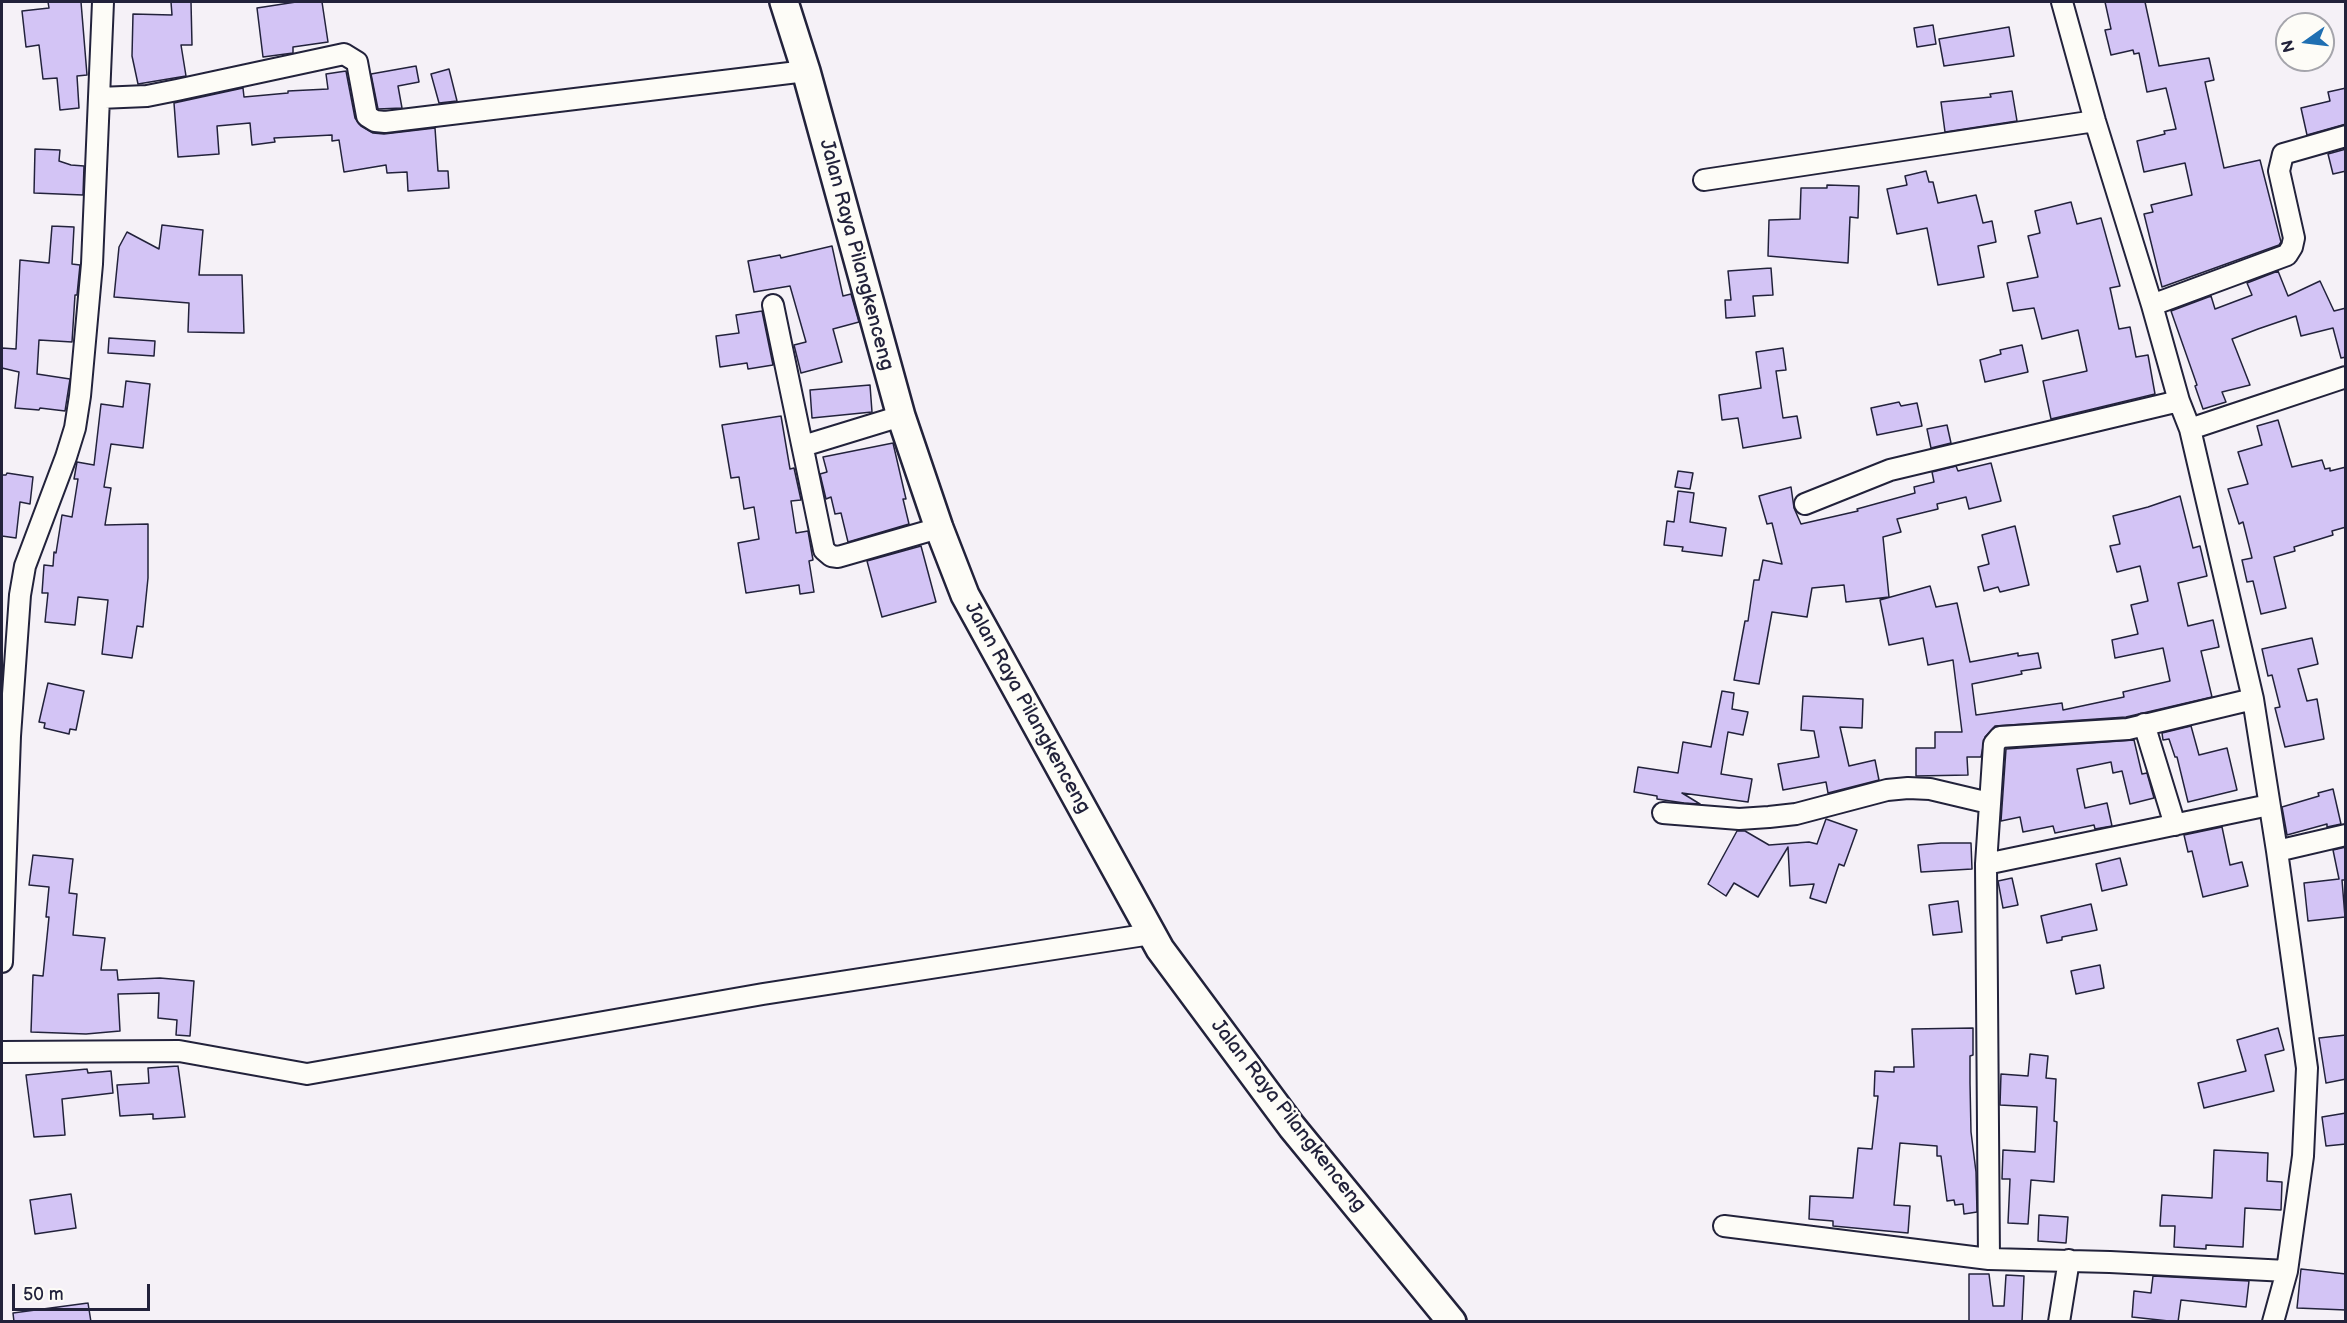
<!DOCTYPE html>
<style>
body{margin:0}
#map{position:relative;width:2347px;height:1323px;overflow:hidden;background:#f5f1f7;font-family:"Balsamiq Sans",sans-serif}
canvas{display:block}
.frame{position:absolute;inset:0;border:3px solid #22223b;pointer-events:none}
.north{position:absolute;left:2275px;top:12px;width:60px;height:60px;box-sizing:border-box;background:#fdfcf7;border:2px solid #a5a5ac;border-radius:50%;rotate:256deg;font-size:16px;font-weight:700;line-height:24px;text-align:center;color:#22223b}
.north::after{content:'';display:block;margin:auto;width:21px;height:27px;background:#1f6fb2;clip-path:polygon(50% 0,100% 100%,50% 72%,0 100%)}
.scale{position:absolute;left:12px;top:1284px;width:138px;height:27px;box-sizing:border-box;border:3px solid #22223b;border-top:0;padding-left:8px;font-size:18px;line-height:21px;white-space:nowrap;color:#22223b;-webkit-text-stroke:4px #fdfcf7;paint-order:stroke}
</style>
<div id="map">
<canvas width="2347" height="1323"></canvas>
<div class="frame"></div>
<div class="north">N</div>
<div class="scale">50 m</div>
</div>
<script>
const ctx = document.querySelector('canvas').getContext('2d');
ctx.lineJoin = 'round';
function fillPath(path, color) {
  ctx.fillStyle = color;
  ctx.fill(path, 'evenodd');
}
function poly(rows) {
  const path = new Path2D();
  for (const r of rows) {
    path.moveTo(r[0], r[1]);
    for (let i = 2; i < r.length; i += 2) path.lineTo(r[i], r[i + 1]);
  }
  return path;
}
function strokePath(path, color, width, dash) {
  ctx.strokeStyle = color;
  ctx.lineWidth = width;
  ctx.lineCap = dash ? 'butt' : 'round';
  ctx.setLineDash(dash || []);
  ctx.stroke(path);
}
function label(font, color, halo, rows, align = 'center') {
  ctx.font = font + ' "Balsamiq Sans",sans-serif';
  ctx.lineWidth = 4.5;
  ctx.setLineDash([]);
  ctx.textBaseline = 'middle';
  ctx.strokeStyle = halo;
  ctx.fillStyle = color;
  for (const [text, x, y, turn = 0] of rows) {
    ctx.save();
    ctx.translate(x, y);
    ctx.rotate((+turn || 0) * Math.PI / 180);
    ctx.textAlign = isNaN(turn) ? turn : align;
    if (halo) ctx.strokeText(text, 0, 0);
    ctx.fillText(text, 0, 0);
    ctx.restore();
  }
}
const building = poly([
 [48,2,81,2,87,75,77,76,79,108,60,110,57,78,43,79,39,45,26,47,22,11,49,8,48,2],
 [171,2,191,2,192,45,181,45,186,76,138,84,132,56,133,14,172,15,171,2],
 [296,2,322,2,328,42,293,47,293,53,263,57,257,8,296,2],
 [2105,2,2145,2,2159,66,2209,58,2214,80,2205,82,2224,168,2260,160,2281,242,2279,245,2162,287,2144,214,2153,212,2151,205,2192,195,2185,163,2144,172,2137,141,2165,134,2164,131,2176,129,2166,88,2147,92,2139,53,2134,54,2133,50,2111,55,2105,30,2111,29,2105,2],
 [1933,25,1936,44,1917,47,1914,28,1933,25],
 [2009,27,2014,56,1944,66,1939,39,2009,27],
 [416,66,419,82,398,86,402,108,378,109,371,74,416,66],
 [449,69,457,101,439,103,431,74,449,69],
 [346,71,355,118,361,126,373,133,384,134,435,128,438,171,448,171,449,188,408,191,407,172,387,173,386,165,344,172,339,140,332,141,332,135,274,138,275,142,252,145,250,123,217,126,219,154,178,157,174,103,243,88,244,97,288,93,288,91,328,89,326,74,346,71],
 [2346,88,2346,124,2307,135,2301,108,2330,101,2328,92,2346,88],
 [2012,91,2017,121,1945,132,1941,102,1991,97,1990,94,2012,91],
 [35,149,60,150,59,161,71,165,84,166,83,195,34,193,35,149],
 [2346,149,2346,171,2333,174,2328,154,2346,149],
 [1926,171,1929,182,1933,182,1938,203,1976,195,1983,223,1992,221,1996,242,1978,246,1984,277,1938,285,1927,228,1897,234,1887,189,1907,185,1905,176,1926,171],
 [1827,185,1859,186,1858,218,1850,217,1848,263,1768,256,1769,220,1800,219,1801,188,1827,188,1827,185],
 [2071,202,2077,224,2101,218,2120,286,2110,288,2119,329,2130,327,2136,357,2148,355,2155,394,2051,419,2043,381,2087,371,2078,330,2042,339,2034,308,2013,311,2007,283,2038,277,2028,236,2040,233,2035,211,2071,202],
 [162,225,203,230,199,275,242,275,244,333,188,332,189,303,114,297,119,247,127,232,159,249,162,225],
 [52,226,74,227,72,264,80,265,77,295,75,295,72,342,39,340,37,374,70,379,65,411,40,408,39,410,15,408,19,372,2,368,2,348,16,349,20,260,49,263,52,226],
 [832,246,843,296,851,294,859,322,833,329,842,362,801,373,794,345,806,342,790,286,754,292,748,261,780,255,781,258,832,246],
 [1771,268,1773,295,1753,296,1755,316,1726,318,1725,300,1731,300,1728,271,1771,268],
 [2278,271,2288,296,2320,281,2334,311,2346,308,2346,357,2341,358,2333,328,2301,336,2296,316,2258,329,2232,339,2250,385,2222,392,2226,402,2203,409,2195,386,2197,385,2171,311,2211,296,2215,309,2252,295,2247,283,2278,271],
 [762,311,773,365,748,369,747,363,720,367,716,336,739,333,736,315,762,311],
 [109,338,155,341,154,356,108,353,109,338],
 [2022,345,2028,372,1985,382,1980,360,2001,354,2000,350,2022,345],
 [1783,348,1786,370,1776,371,1783,418,1797,416,1801,438,1743,448,1738,418,1722,420,1719,395,1761,388,1756,352,1783,348],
 [126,381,150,384,143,448,111,444,104,487,111,488,105,525,148,524,148,578,143,627,137,626,132,658,102,654,108,600,78,597,75,625,45,622,48,593,42,593,44,565,53,566,54,552,56,553,62,515,72,517,78,479,74,479,77,462,94,465,101,404,123,407,126,381],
 [870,385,872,412,812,418,810,390,870,385],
 [1899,402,1901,406,1917,403,1922,426,1877,435,1871,408,1899,402],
 [781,416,790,469,794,468,801,500,791,501,796,533,808,531,813,560,809,561,814,592,800,594,799,585,746,593,738,543,759,539,754,507,744,509,739,477,731,478,722,425,781,416],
 [2278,420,2292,467,2322,460,2325,469,2330,468,2330,471,2346,467,2346,527,2332,531,2333,535,2294,547,2295,551,2274,557,2286,608,2261,614,2253,581,2247,582,2242,560,2252,558,2243,522,2239,524,2228,489,2248,484,2238,452,2262,445,2257,426,2278,420],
 [1947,425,1951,443,1931,448,1927,429,1947,425],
 [893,443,906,499,903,499,909,524,848,542,841,513,835,514,831,497,826,499,820,474,827,472,823,457,893,443],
 [1991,463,2001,501,1969,509,1966,497,1937,504,1938,509,1897,519,1901,532,1883,537,1889,597,1846,602,1844,585,1812,588,1807,617,1772,612,1759,684,1734,680,1745,621,1748,621,1754,580,1759,580,1763,560,1782,564,1772,523,1767,524,1759,496,1791,487,1794,508,1801,524,1858,511,1857,509,1915,493,1914,487,1934,482,1932,472,1956,466,1958,471,1991,463],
 [1678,471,1693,473,1690,489,1675,487,1678,471],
 [7,473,33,477,30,504,20,502,16,538,2,536,2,475,6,475,7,473],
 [1678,491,1694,493,1690,522,1726,528,1722,556,1682,551,1683,547,1664,545,1667,521,1674,522,1678,491],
 [2180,496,2193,548,2200,546,2207,576,2178,583,2188,626,2213,620,2219,647,2201,651,2212,697,2126,717,1995,726,1985,737,1981,757,1967,757,1968,775,1916,776,1916,748,1935,748,1935,732,1962,732,1953,660,1928,665,1923,638,1889,645,1880,600,1930,586,1936,607,1957,603,1970,662,2018,653,2018,656,2038,653,2041,668,2021,671,2022,674,1972,684,1976,715,2062,703,2063,710,2124,697,2123,692,2170,681,2163,648,2115,658,2112,640,2138,634,2131,605,2148,601,2140,566,2117,572,2110,546,2120,544,2113,516,2148,507,2180,496],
 [2015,526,2029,585,2000,592,1998,587,1984,591,1978,567,1989,564,1982,535,2015,526],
 [921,546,936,602,882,617,867,561,921,546],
 [2312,638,2318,664,2298,669,2307,701,2317,699,2324,739,2285,747,2275,708,2280,707,2272,675,2268,676,2262,649,2312,638],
 [48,683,84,691,76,730,70,729,69,734,44,728,45,723,39,722,48,683],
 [1722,691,1734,693,1732,709,1748,712,1743,735,1728,732,1721,774,1752,779,1748,802,1682,793,1700,804,1684,803,1657,799,1657,796,1634,792,1638,767,1678,773,1683,742,1711,747,1722,691],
 [1803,696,1863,699,1862,728,1840,727,1849,766,1875,760,1879,780,1828,793,1826,782,1783,790,1778,764,1819,757,1814,731,1801,730,1803,696],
 [2191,726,2199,755,2227,748,2237,790,2188,802,2177,757,2175,757,2169,739,2163,740,2162,733,2191,726],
 [2134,740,2142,774,2147,773,2154,798,2130,804,2122,771,2113,773,2111,762,2077,769,2085,808,2107,803,2112,826,2095,829,2094,825,2055,833,2053,826,2023,832,2020,817,2001,821,2006,749,2134,740],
 [2333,789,2341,824,2327,827,2327,824,2287,835,2282,807,2319,796,2318,793,2333,789],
 [1826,819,1857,830,1844,866,1839,864,1826,903,1810,898,1814,884,1790,886,1788,847,1758,897,1734,883,1726,896,1708,884,1737,831,1745,831,1769,845,1809,842,1817,844,1826,819],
 [2222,827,2230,865,2242,862,2248,886,2203,897,2192,851,2188,852,2184,835,2222,827],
 [1941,843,1971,843,1972,869,1921,872,1918,845,1941,843],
 [2346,847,2346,880,2342,880,2345,917,2308,921,2304,883,2339,879,2333,850,2346,847],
 [33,855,73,859,69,893,77,894,73,935,105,938,101,970,117,970,118,980,160,978,194,981,190,1036,176,1035,177,1020,158,1018,159,993,118,994,120,1031,86,1034,31,1032,33,975,43,976,49,917,46,917,49,887,29,885,33,855],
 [2120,858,2127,885,2102,891,2096,864,2120,858],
 [2012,878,2018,905,2003,908,1998,881,2012,878],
 [1958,901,1962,932,1933,935,1929,905,1958,901],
 [2091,904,2097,930,2062,937,2062,940,2047,943,2041,916,2091,904],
 [2100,965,2104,988,2076,994,2071,971,2100,965],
 [1973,1028,1973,1055,1970,1056,1970,1083,1971,1132,1976,1172,1977,1212,1964,1214,1963,1204,1955,1205,1954,1200,1947,1201,1941,1156,1937,1156,1937,1146,1900,1143,1894,1205,1910,1206,1908,1233,1833,1226,1833,1221,1809,1219,1810,1196,1853,1198,1858,1148,1872,1149,1878,1096,1874,1096,1875,1071,1894,1072,1894,1067,1914,1067,1912,1029,1973,1028],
 [2278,1028,2284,1050,2265,1055,2274,1091,2204,1108,2198,1083,2246,1071,2237,1040,2278,1028],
 [2346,1035,2346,1079,2326,1083,2319,1038,2346,1035],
 [2030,1054,2048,1056,2046,1078,2056,1079,2054,1121,2057,1122,2054,1182,2031,1180,2028,1224,2008,1223,2010,1179,2002,1179,2003,1150,2035,1152,2037,1107,2000,1105,2001,1074,2028,1076,2030,1054],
 [178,1066,185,1117,153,1119,153,1114,120,1116,117,1085,149,1083,148,1068,178,1066],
 [87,1069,88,1073,111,1071,113,1093,62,1099,65,1135,34,1137,26,1075,87,1069],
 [2346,1113,2346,1144,2326,1146,2322,1117,2346,1113],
 [2214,1150,2268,1153,2267,1181,2282,1182,2281,1210,2245,1208,2243,1247,2206,1245,2206,1249,2174,1247,2175,1226,2160,1226,2162,1195,2212,1198,2214,1150],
 [71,1194,76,1228,35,1234,30,1200,71,1194],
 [2039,1215,2068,1217,2066,1243,2038,1241,2039,1215],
 [2301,1269,2346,1274,2346,1310,2297,1308,2301,1269],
 [1969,1274,1989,1274,1993,1306,2004,1306,2006,1275,2024,1276,2022,1322,1969,1322,1969,1274],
 [2153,1276,2249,1281,2246,1307,2181,1300,2178,1322,2132,1317,2134,1291,2151,1293,2153,1276],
 [88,1303,91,1322,14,1322,13,1313,88,1303]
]);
fillPath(building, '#d3c4f5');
strokePath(building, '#22223b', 1.5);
const minor = poly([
 [2062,2,2095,121,2152,305,2179,401,2190,429,2253,699,2277,851,2307,1068,2303,1156,2287,1271,2273,1322],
 [99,98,147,96,177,90,344,54,357,62,367,116,375,121,385,122,806,71],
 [1704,180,2095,121],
 [773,305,824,550,831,556,838,557,939,528],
 [2152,305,2287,255,2292,247,2294,238,2279,171,2283,154,2346,136],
 [2190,429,2346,377],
 [803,446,901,416],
 [1805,504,1890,470,2179,401],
 [2253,699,2128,729,2000,737,1994,744,1986,864,2269,805],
 [2144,724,2175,825],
 [1663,813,1739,819,1769,817,1796,814,1887,790,1908,788,1930,789,1989,803],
 [2277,851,2346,835],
 [1986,864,1989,1259,2110,1262,2287,1271],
 [2,962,10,736,20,595,25,566,66,457,75,428,80,396,92,264,103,2],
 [2,1052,179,1051,307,1074,763,994,1151,934],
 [1724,1226,1989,1259],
 [2059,1322,2069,1260]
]);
const secondary = poly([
 [784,2,806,71,901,416,939,528,965,595,1160,949,1292,1127,1452,1322]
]);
strokePath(minor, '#22223b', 24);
strokePath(secondary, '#22223b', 32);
strokePath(minor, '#fdfcf7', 20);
strokePath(secondary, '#fdfcf7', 27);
label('20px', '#22223b', '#fdfcf7', [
 ["Jalan Raya Pilangkenceng",856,255,75],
 ["Jalan Raya Pilangkenceng",1027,708,61],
 ["Jalan Raya Pilangkenceng",1288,1116,52]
]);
</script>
